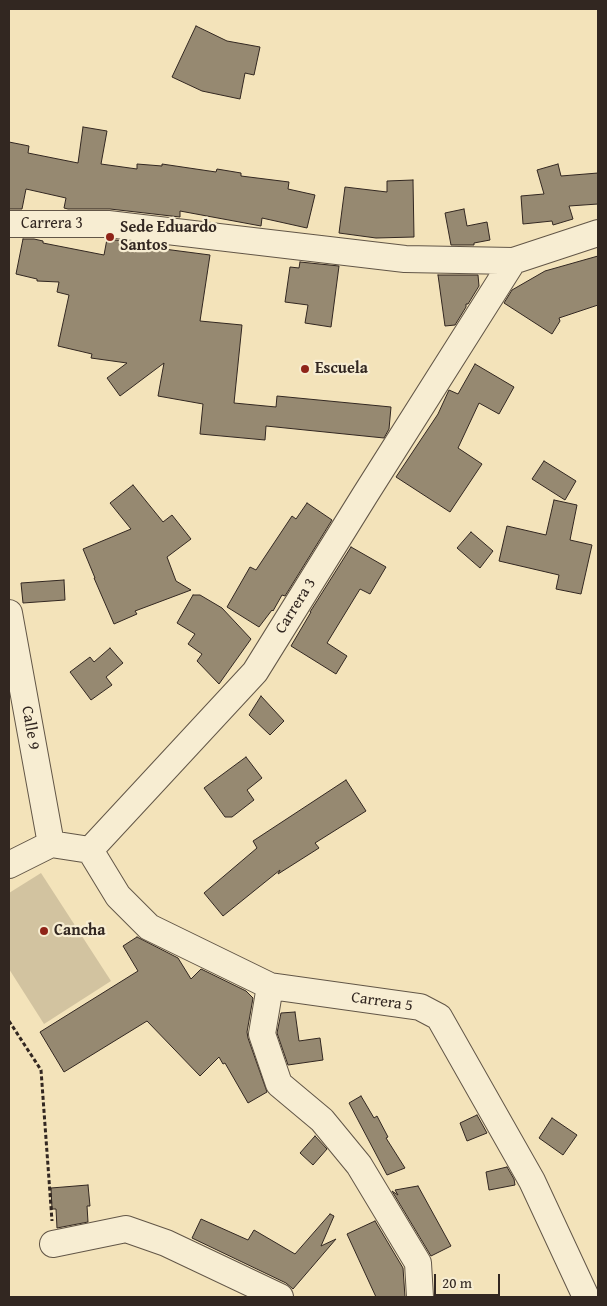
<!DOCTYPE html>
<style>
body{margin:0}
#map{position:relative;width:607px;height:1306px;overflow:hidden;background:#f3e3ba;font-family:"Gentium Book Plus",serif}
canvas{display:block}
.frame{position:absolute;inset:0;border:10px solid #322721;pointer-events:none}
.scale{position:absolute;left:434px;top:1274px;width:66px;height:22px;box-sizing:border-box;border:2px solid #322721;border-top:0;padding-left:6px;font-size:15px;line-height:18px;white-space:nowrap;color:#322721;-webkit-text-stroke:4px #f7edd2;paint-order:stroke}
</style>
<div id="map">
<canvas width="607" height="1306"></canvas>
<div class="frame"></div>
<div class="scale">20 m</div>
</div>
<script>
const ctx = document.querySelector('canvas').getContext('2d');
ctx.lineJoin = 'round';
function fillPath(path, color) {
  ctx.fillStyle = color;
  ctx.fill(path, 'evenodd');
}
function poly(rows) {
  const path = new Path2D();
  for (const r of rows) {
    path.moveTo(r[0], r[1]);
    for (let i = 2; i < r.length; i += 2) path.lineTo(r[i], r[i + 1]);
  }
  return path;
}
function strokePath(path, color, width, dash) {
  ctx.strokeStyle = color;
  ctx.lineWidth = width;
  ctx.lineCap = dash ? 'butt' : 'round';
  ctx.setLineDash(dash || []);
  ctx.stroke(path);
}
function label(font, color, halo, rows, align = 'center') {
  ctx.font = font + ' "Gentium Book Plus",serif';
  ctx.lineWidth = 4.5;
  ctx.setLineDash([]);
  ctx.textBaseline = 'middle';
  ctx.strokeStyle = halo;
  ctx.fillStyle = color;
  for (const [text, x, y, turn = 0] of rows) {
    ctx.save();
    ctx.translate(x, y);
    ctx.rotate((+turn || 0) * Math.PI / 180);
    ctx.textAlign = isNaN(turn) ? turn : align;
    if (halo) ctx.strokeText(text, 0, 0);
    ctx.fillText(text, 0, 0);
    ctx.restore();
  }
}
fillPath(poly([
 [41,873,111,981,44,1024,9,969,9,893]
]), '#d2c3a0');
const building = poly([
 [196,26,227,41,260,47,254,75,245,73,240,99,202,91,172,77,196,26],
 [83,127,107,131,101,164,137,169,137,164,162,166,162,164,216,172,217,169,241,173,241,176,289,182,288,189,315,195,307,228,262,218,261,226,180,211,180,217,110,209,68,209,64,208,66,198,26,189,22,209,9,209,9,142,29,146,28,153,78,163,83,127],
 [558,164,561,176,598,173,598,204,569,206,573,219,553,225,552,221,523,224,521,196,544,194,537,170,558,164],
 [413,180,414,237,376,238,339,233,345,187,387,192,387,181,413,180],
 [464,209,467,226,487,222,490,240,474,243,474,245,451,245,445,213,464,209],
 [23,239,34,239,43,241,43,243,104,255,107,239,165,246,164,249,210,255,200,321,242,325,234,403,276,407,277,396,391,407,389,429,384,438,266,426,265,440,200,434,203,404,158,396,164,363,120,396,107,378,127,363,91,358,92,354,58,346,69,295,57,292,59,282,37,281,37,279,16,274,23,239],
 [598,256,598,305,559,318,560,321,552,334,504,303,512,290,545,271,598,256],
 [300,262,339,266,331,327,305,323,308,305,285,302,290,267,299,268,300,262],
 [438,275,478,275,479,286,468,304,466,304,466,307,455,325,445,326,438,275],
 [475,364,514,387,499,414,479,403,458,448,482,464,450,512,396,477,438,414,449,390,458,394,475,364],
 [544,461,576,481,565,500,532,479,544,461],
 [133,485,163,522,172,515,191,539,167,557,176,581,191,590,135,611,137,614,114,624,94,578,95,578,83,549,131,529,110,503,133,485],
 [554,500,577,505,570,540,592,545,581,594,556,589,559,575,499,561,507,526,546,535,554,500],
 [307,503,332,520,285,596,282,595,273,611,272,610,259,627,227,607,250,567,256,570,292,516,296,519,307,503],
 [471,532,493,551,480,568,457,548,471,532],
 [351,547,386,567,370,594,360,589,327,643,347,656,336,674,291,646,311,612,310,612,351,547],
 [64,580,65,600,23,603,21,583,64,580],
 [193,595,200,595,222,608,251,639,219,684,197,661,202,654,188,644,195,634,177,623,193,595],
 [110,648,123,663,106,677,112,685,91,700,70,672,90,657,94,662,110,648],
 [261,696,284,721,270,735,249,715,261,696],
 [246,757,262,778,247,790,254,800,232,817,225,817,204,788,246,757],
 [346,780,366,811,315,843,319,848,278,874,280,870,223,916,204,893,257,848,253,841,346,780],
 [137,937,178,958,191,979,201,969,246,991,253,998,247,1032,248,1038,267,1092,248,1103,225,1063,223,1064,219,1057,200,1076,147,1021,64,1072,40,1032,138,971,123,946,137,937],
 [295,1012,299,1041,320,1038,323,1060,288,1065,277,1033,281,1013,295,1012],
 [361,1096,374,1118,377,1116,388,1137,386,1138,405,1168,387,1175,349,1103,361,1096],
 [477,1115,487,1133,467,1141,460,1123,477,1115],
 [552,1118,577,1135,563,1155,539,1138,552,1118],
 [315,1136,327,1149,313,1165,300,1153,315,1136],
 [507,1167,514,1179,515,1185,489,1190,486,1172,507,1167],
 [88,1185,90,1206,87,1206,88,1222,57,1228,56,1209,52,1209,51,1188,88,1185],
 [418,1186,451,1246,431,1256,392,1191,398,1195,395,1190,418,1186],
 [330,1214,334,1216,321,1246,336,1239,293,1289,286,1283,192,1238,201,1219,248,1240,254,1230,295,1254,330,1214],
 [375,1221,403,1268,405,1297,376,1297,347,1234,375,1221]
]);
fillPath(building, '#968971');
strokePath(building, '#322721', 1);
const minor = poly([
 [9,224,108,224,405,259,513,261,598,233],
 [9,613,51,844],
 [90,850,255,672,365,495,513,261],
 [90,850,118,896,149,927,270,986,420,1007,439,1017,532,1181,586,1297],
 [9,865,51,844,90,850],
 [270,986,262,1034,279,1084,322,1120,359,1165,418,1263,420,1297],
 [53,1244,126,1229,166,1243,280,1297]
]);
strokePath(minor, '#625647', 28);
strokePath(poly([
 [9,1021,41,1070,52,1221]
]), '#322721', 3, [4, 2.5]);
strokePath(minor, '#f7edd2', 26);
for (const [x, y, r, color] of [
 [110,237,5,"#8f2418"],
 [305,369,5,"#8f2418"],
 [44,931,5,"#8f2418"]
]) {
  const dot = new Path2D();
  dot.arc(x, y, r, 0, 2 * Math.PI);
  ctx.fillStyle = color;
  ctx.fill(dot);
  strokePath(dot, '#f7edd2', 2);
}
label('16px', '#322721', '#f7edd2', [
 ["Carrera 3",52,224],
 ["Carrera 3",296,606,-58],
 ["Calle 9",30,728,80],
 ["Carrera 5",382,1002,8]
]);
label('bold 16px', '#322721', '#f7edd2', [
 ["Sede Eduardo",120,228],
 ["Santos",120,246],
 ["Escuela",315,369],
 ["Cancha",54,931]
], 'left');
</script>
